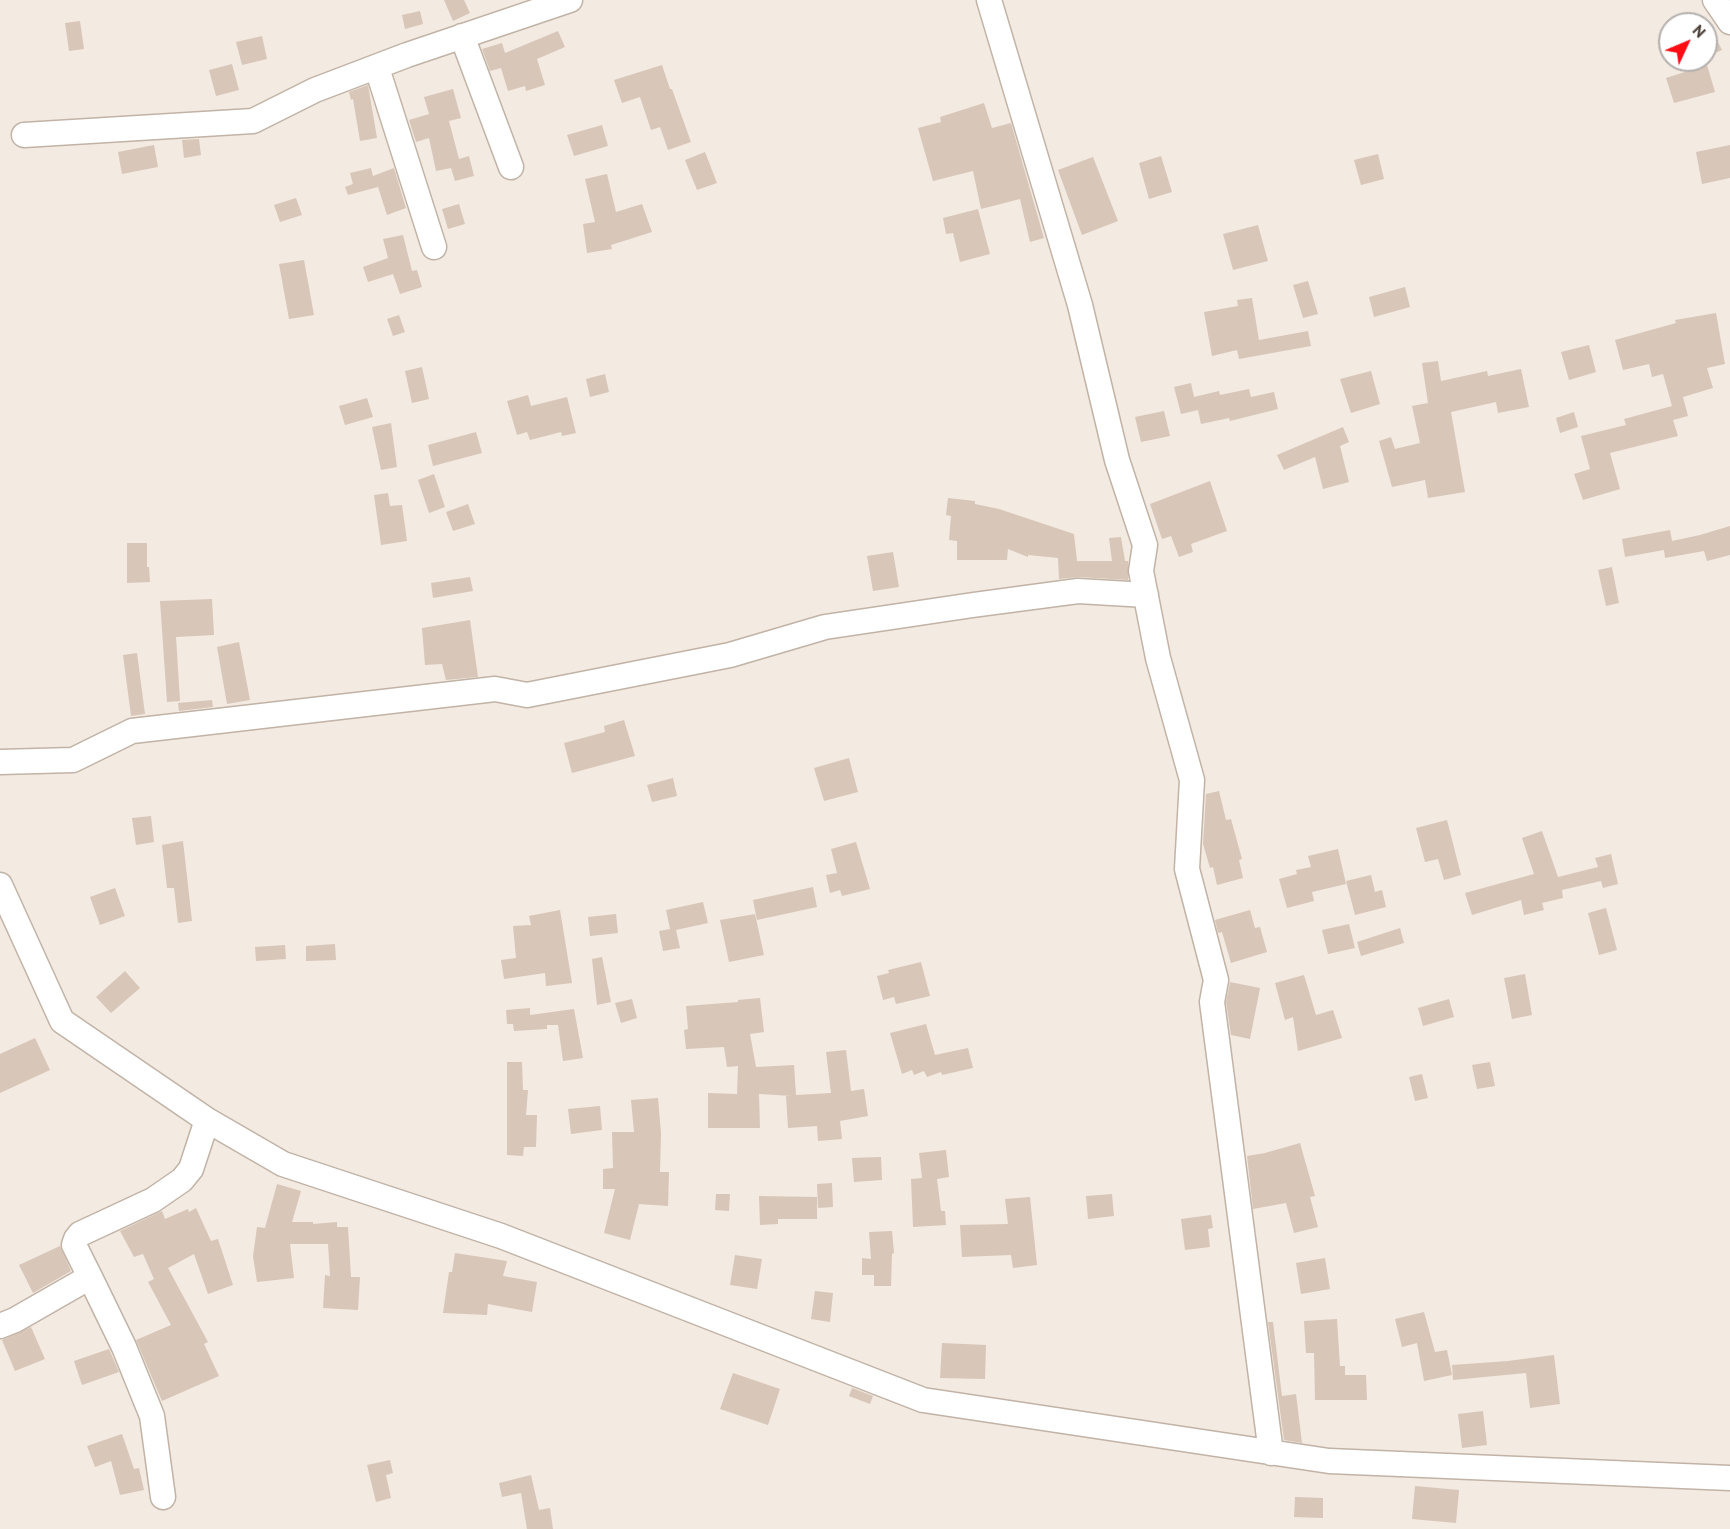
<!DOCTYPE html>
<style>
body{margin:0}
#map{position:relative;width:1730px;height:1529px;overflow:hidden;background:#f3eae1;font-family:"PT Sans",sans-serif}
canvas{display:block}
.north{position:absolute;left:1658px;top:12px;width:60px;height:60px;box-sizing:border-box;background:#fff;border:2px solid #b4b0ad;border-radius:50%;rotate:46deg;font-size:16px;font-weight:700;line-height:24px;text-align:center;color:#443931}
.north::after{content:'';display:block;margin:auto;width:21px;height:27px;background:#ff0c15;clip-path:polygon(50% 0,100% 100%,50% 72%,0 100%)}
</style>
<div id="map">
<canvas width="1730" height="1529"></canvas>
<div class="north">N</div>
</div>
<script>
const ctx = document.querySelector('canvas').getContext('2d');
ctx.lineJoin = 'round';
function fillPath(path, color) {
  ctx.fillStyle = color;
  ctx.fill(path, 'evenodd');
}
function poly(rows) {
  const path = new Path2D();
  for (const r of rows) {
    path.moveTo(r[0], r[1]);
    for (let i = 2; i < r.length; i += 2) path.lineTo(r[i], r[i + 1]);
  }
  return path;
}
function strokePath(path, color, width, dash) {
  ctx.strokeStyle = color;
  ctx.lineWidth = width;
  ctx.lineCap = dash ? 'butt' : 'round';
  ctx.setLineDash(dash || []);
  ctx.stroke(path);
}
fillPath(poly([
 [444,0,464,0,470,13,453,21],
 [420,11,423,24,405,29,402,15],
 [80,21,84,49,69,51,65,23],
 [558,31,565,47,537,59,545,85,526,91,525,86,508,91,501,68,490,71,482,49,502,43,505,53],
 [262,36,267,59,242,65,236,42],
 [1716,38,1722,50,1706,57,1706,43],
 [232,64,239,90,216,96,209,70],
 [662,65,670,89,672,89,691,142,668,150,660,127,651,130,640,97,622,103,614,80],
 [1707,65,1715,92,1674,103,1666,78],
 [368,85,377,138,360,141,353,99,351,100,349,92],
 [453,89,461,118,449,121,459,159,469,156,474,176,455,181,451,168,436,171,429,138,416,142,409,120,429,114,424,97],
 [984,103,992,128,1011,123,1044,238,1030,242,1020,199,981,209,973,171,933,181,918,128,941,122,940,117],
 [602,125,608,146,574,156,567,135],
 [199,139,201,155,184,158,182,140],
 [154,145,158,167,122,174,118,152],
 [1730,145,1730,178,1702,184,1696,152],
 [705,152,717,183,697,190,685,160],
 [1378,154,1384,179,1361,185,1354,160],
 [1161,156,1172,192,1149,199,1139,163],
 [1093,157,1118,221,1082,235,1058,170],
 [371,168,373,176,394,168,406,208,387,215,378,187,348,195,345,187,353,184,350,173],
 [607,174,616,212,642,204,652,232,611,245,612,249,587,253,583,224,595,222,585,179],
 [296,198,302,215,280,222,274,205],
 [459,204,465,224,448,229,442,209],
 [978,209,990,254,960,262,953,233,946,234,943,218],
 [1258,225,1268,261,1233,270,1223,234],
 [403,235,412,271,417,270,422,287,400,294,393,274,368,282,363,267,388,258,383,239],
 [304,260,314,315,289,319,279,264],
 [1308,281,1318,314,1303,318,1293,285],
 [1405,287,1410,307,1374,317,1369,297],
 [1252,298,1259,340,1308,331,1311,346,1239,359,1237,350,1212,356,1204,312,1238,306,1237,300],
 [1716,313,1725,364,1707,368,1713,388,1683,397,1688,416,1673,420,1678,436,1610,453,1620,489,1583,500,1574,474,1590,469,1581,436,1626,425,1624,419,1672,406,1663,374,1652,377,1649,364,1623,370,1615,340,1676,323,1675,320],
 [399,315,405,332,393,336,387,319],
 [1589,345,1596,372,1569,380,1561,352],
 [1438,361,1441,381,1487,371,1488,376,1521,369,1529,407,1498,413,1496,402,1451,412,1465,492,1428,498,1425,480,1392,487,1379,441,1391,437,1395,449,1420,443,1412,406,1428,403,1422,363],
 [422,367,429,399,412,403,405,371],
 [1371,371,1380,404,1351,413,1340,379],
 [605,374,609,392,590,397,586,379],
 [1191,383,1194,397,1219,391,1220,395,1249,389,1251,397,1274,392,1278,409,1230,421,1229,418,1201,424,1198,410,1181,414,1174,387],
 [528,395,531,406,567,397,576,433,562,436,561,432,530,440,527,432,517,435,507,401],
 [367,398,373,417,345,425,339,406],
 [1164,411,1170,436,1141,442,1135,417],
 [1574,412,1578,427,1560,433,1556,418],
 [391,423,397,467,381,470,372,427],
 [1343,427,1349,442,1340,446,1349,482,1323,489,1315,457,1284,470,1277,455],
 [476,432,482,453,433,466,428,445],
 [434,474,445,507,429,513,418,480],
 [1210,481,1227,531,1191,544,1193,552,1179,557,1171,536,1162,539,1150,504],
 [388,493,390,506,402,505,407,541,381,545,374,495],
 [948,498,975,501,975,504,999,509,1074,534,1077,561,1112,561,1109,538,1121,537,1125,561,1128,561,1128,580,1079,577,1059,579,1058,558,1028,555,1028,557,1008,549,1007,560,957,560,957,541,949,540,951,516,946,515],
 [468,504,475,524,453,531,446,512],
 [1730,526,1730,555,1707,561,1704,551,1665,558,1664,550,1625,557,1622,539,1670,530,1672,541,1700,535],
 [127,543,147,543,147,567,149,567,150,582,127,583],
 [893,552,899,587,873,591,867,556],
 [1612,567,1619,603,1606,606,1598,570],
 [470,577,473,591,433,598,431,583],
 [212,599,214,635,176,637,180,701,167,702,160,601],
 [470,620,478,677,446,680,442,664,425,665,422,628],
 [239,642,250,700,227,704,217,647],
 [137,653,145,714,131,716,123,655],
 [212,700,213,707,179,711,178,703],
 [624,720,635,756,572,773,564,743,605,732,604,726],
 [849,758,858,792,824,801,814,768],
 [673,778,677,796,652,802,647,785],
 [1219,791,1226,820,1231,819,1242,859,1239,860,1243,878,1217,885,1213,867,1210,868,1203,844,1206,794],
 [151,816,154,842,136,845,132,818],
 [1447,820,1461,875,1444,880,1438,859,1425,862,1416,828],
 [1542,831,1558,877,1598,867,1595,858,1611,854,1618,884,1603,888,1601,881,1562,890,1563,898,1542,903,1544,910,1524,915,1521,900,1472,915,1465,893,1534,874,1522,838],
 [183,841,192,921,178,923,174,888,167,888,162,845],
 [856,842,870,889,842,896,840,890,830,893,826,875,837,873,831,849],
 [1338,849,1346,884,1312,892,1314,901,1287,908,1279,879,1297,874,1296,870,1311,867,1308,856],
 [1371,875,1375,892,1382,890,1386,907,1355,915,1346,881],
 [813,887,817,907,757,920,753,900],
 [115,888,125,916,100,925,90,897],
 [703,902,708,923,676,930,680,948,663,951,659,931,670,929,666,910],
 [1606,908,1617,950,1599,955,1588,913],
 [560,910,572,983,546,986,545,973,504,979,501,960,516,958,513,926,531,925,529,916],
 [1250,910,1255,928,1260,927,1267,952,1231,963,1222,932,1218,933,1215,920],
 [616,914,618,933,590,936,588,917],
 [755,914,764,955,729,962,720,920],
 [1349,924,1355,948,1328,954,1322,930],
 [1400,928,1404,943,1361,956,1357,942],
 [335,944,336,960,306,961,306,946],
 [285,945,286,959,256,961,255,947],
 [602,957,611,1002,597,1005,592,959],
 [921,962,930,996,896,1004,894,997,883,1000,877,976,889,973,888,970],
 [125,971,140,988,111,1013,96,997],
 [1525,974,1532,1015,1512,1019,1504,978],
 [1304,975,1316,1015,1333,1010,1342,1038,1298,1051,1293,1017,1285,1020,1275,983],
 [1230,982,1260,988,1250,1039,1231,1035,1226,1002],
 [760,998,764,1032,750,1034,756,1067,794,1065,796,1095,831,1093,826,1052,846,1050,851,1091,864,1089,868,1116,840,1121,842,1139,818,1141,817,1126,788,1128,786,1096,792,1096,759,1094,760,1128,708,1128,708,1093,737,1094,738,1066,727,1067,724,1047,686,1049,684,1030,688,1029,686,1006,738,1002,738,1000],
 [632,999,637,1018,621,1023,615,1003],
 [1449,999,1454,1017,1423,1026,1418,1008],
 [530,1008,530,1015,574,1009,583,1058,563,1061,558,1025,547,1025,547,1029,514,1031,513,1024,507,1024,506,1010],
 [926,1024,935,1055,968,1048,973,1068,942,1075,941,1072,927,1077,924,1071,914,1075,912,1070,902,1074,890,1033],
 [35,1038,50,1070,0,1093,0,1054],
 [507,1062,522,1062,523,1090,528,1090,526,1115,537,1115,536,1147,524,1147,523,1156,507,1155],
 [1490,1062,1495,1086,1477,1089,1472,1065],
 [1422,1074,1428,1098,1415,1101,1409,1077],
 [658,1098,661,1133,660,1172,669,1172,668,1206,639,1204,630,1240,604,1233,615,1189,603,1189,603,1169,613,1168,612,1132,634,1132,631,1100],
 [600,1106,602,1130,571,1134,568,1109],
 [1300,1143,1315,1196,1310,1197,1318,1227,1294,1233,1286,1203,1253,1209,1247,1156,1265,1153],
 [946,1150,949,1177,937,1179,941,1211,945,1211,946,1225,913,1227,911,1179,922,1178,919,1153],
 [881,1157,882,1180,854,1182,852,1158],
 [832,1183,833,1207,818,1208,817,1184],
 [277,1184,301,1191,292,1222,313,1222,313,1224,337,1222,337,1227,348,1227,351,1277,360,1277,358,1310,323,1308,325,1275,330,1276,328,1244,290,1244,294,1278,257,1282,253,1256,257,1227,265,1228],
 [716,1194,730,1194,729,1211,715,1210],
 [1112,1194,1114,1216,1088,1219,1086,1196],
 [759,1196,817,1197,817,1219,778,1219,778,1224,760,1225],
 [1030,1197,1037,1265,1013,1268,1011,1255,962,1257,960,1225,1008,1224,1005,1199],
 [196,1208,211,1241,218,1239,233,1285,208,1294,194,1254,168,1268,208,1342,204,1344,219,1376,162,1401,136,1340,171,1325,148,1282,154,1279,143,1254,134,1257,120,1231,162,1211,165,1219,188,1209,189,1212],
 [1211,1215,1213,1228,1208,1229,1210,1247,1185,1250,1181,1219],
 [892,1231,894,1253,892,1254,891,1286,874,1286,874,1275,862,1275,862,1258,871,1259,869,1232],
 [60,1246,71,1271,33,1293,19,1265],
 [455,1253,507,1261,503,1276,537,1282,532,1312,488,1304,487,1315,443,1313,449,1272,452,1272],
 [735,1255,762,1259,757,1289,730,1285],
 [1325,1258,1330,1289,1301,1294,1296,1263],
 [815,1291,833,1293,830,1322,811,1319],
 [1424,1312,1435,1352,1447,1350,1452,1375,1424,1381,1417,1343,1402,1347,1395,1319],
 [1337,1319,1340,1366,1345,1366,1345,1375,1366,1375,1367,1400,1315,1400,1314,1353,1306,1353,1304,1321],
 [1268,1322,1273,1322,1282,1396,1296,1394,1302,1443,1284,1440],
 [31,1327,45,1359,15,1371,2,1340],
 [942,1343,986,1345,985,1379,940,1378],
 [109,1349,119,1372,82,1385,74,1361],
 [1554,1355,1560,1404,1530,1408,1526,1373,1453,1380,1452,1365,1508,1361],
 [733,1373,780,1389,768,1425,720,1409],
 [852,1388,873,1396,870,1404,849,1396],
 [1483,1411,1487,1445,1462,1448,1458,1414],
 [122,1434,134,1469,139,1468,144,1490,120,1495,111,1461,95,1467,87,1446],
 [390,1460,393,1473,386,1475,391,1498,376,1502,367,1465],
 [531,1475,539,1510,550,1508,553,1529,527,1529,521,1493,502,1497,499,1483],
 [1415,1486,1459,1490,1456,1523,1412,1519],
 [1295,1497,1323,1498,1323,1518,1294,1517]
]), '#d8c6b8');
const minor = poly([
 [989,0,1080,305,1117,460,1145,545,1141,571,1158,658,1192,780,1187,869,1216,980,1212,1002,1271,1453],
 [1715,0,1730,22],
 [462,36,511,167],
 [377,68,434,247],
 [24,135,253,121,315,90,407,55,570,0],
 [0,762,73,760,132,731,495,689,527,695,730,655,825,627,973,605,1078,591,1146,595],
 [0,885,62,1021,207,1120,283,1164,501,1236,923,1400,1329,1461,1730,1478],
 [90,1277,124,1347,152,1416,163,1497],
 [0,1326,15,1320,90,1277,74,1245,76,1239,80,1234,153,1200,182,1180,191,1169,207,1120]
]);
strokePath(minor, '#c1b3a6', 27);
strokePath(minor, '#fff', 24);
</script>
